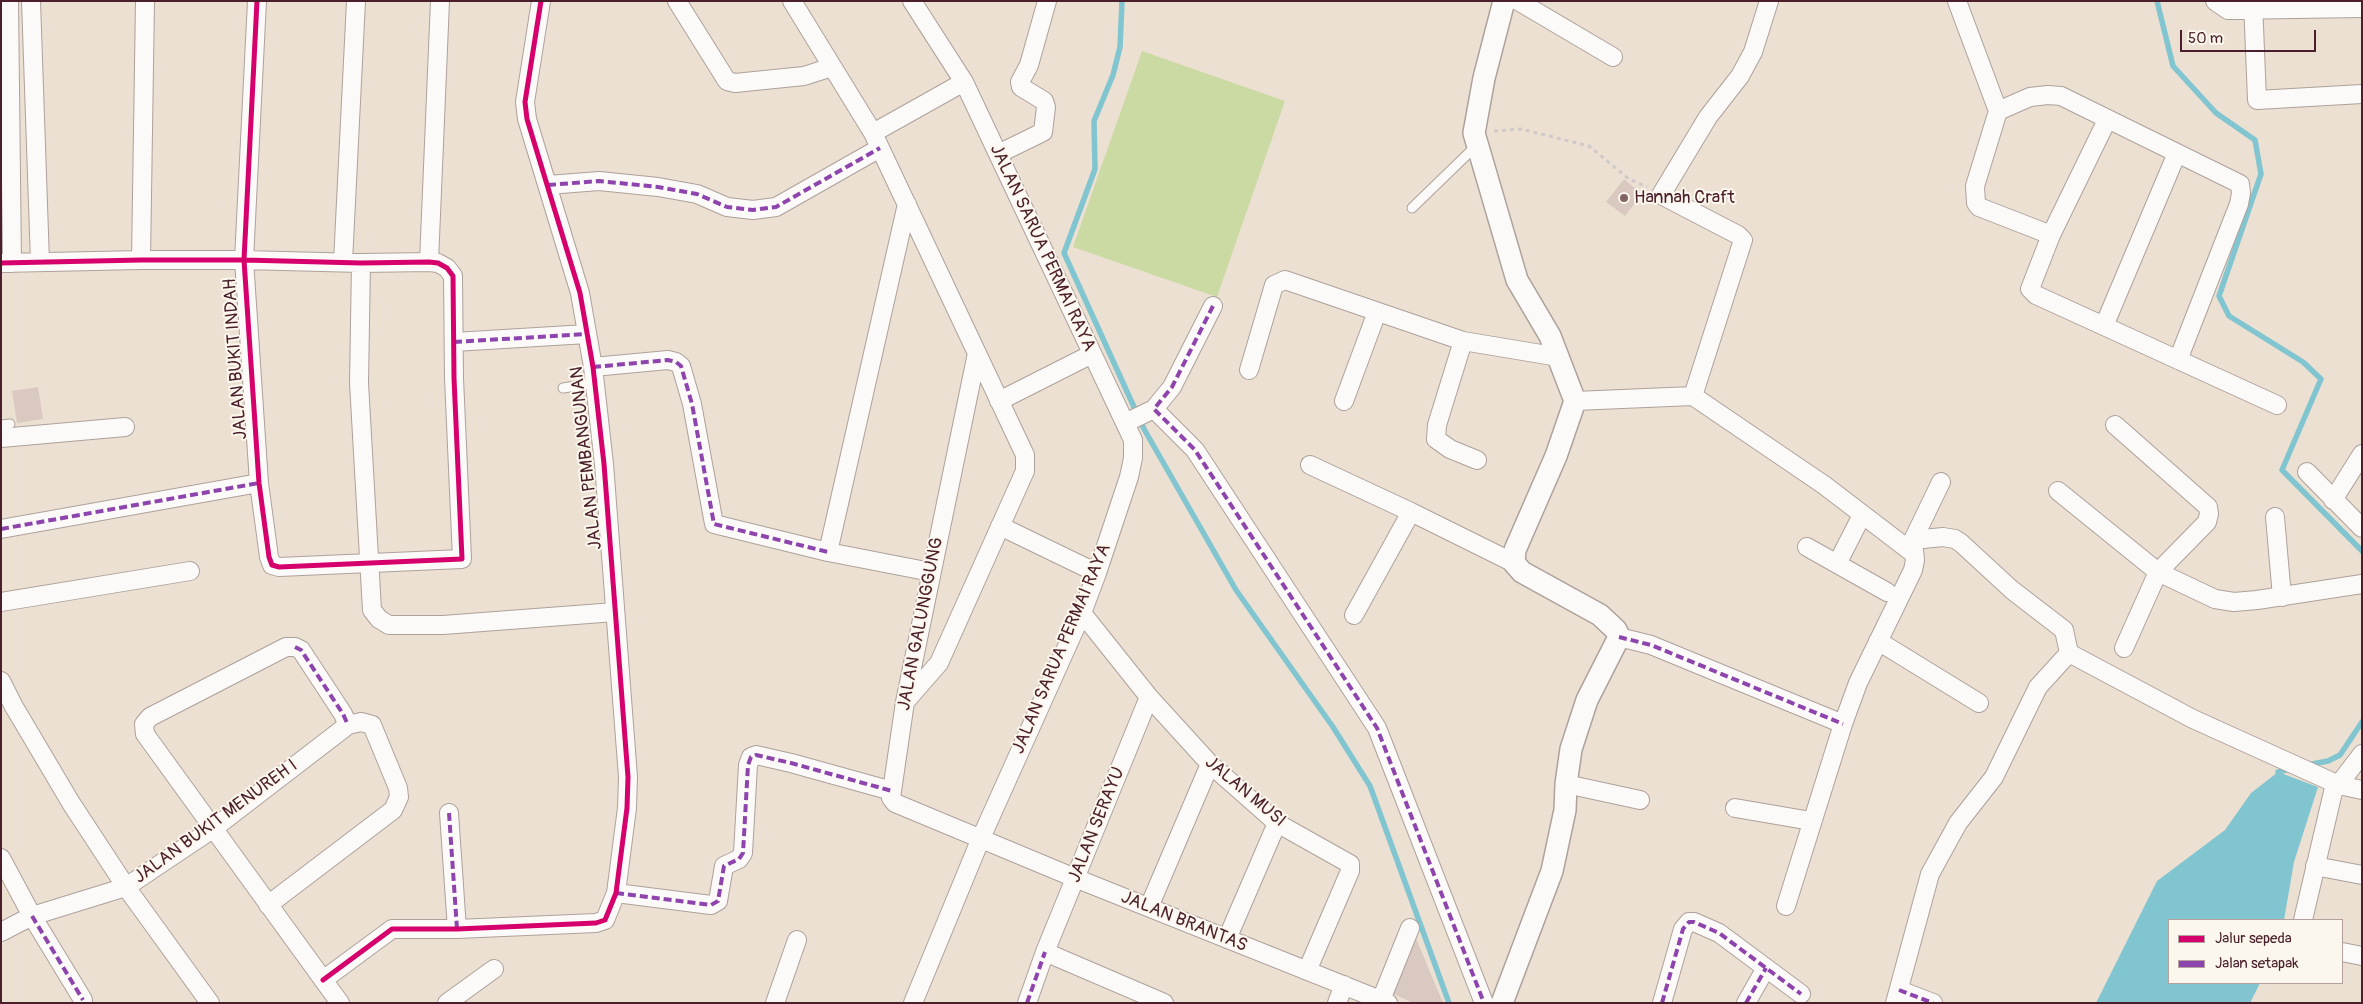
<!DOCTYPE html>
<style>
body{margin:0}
#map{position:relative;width:2363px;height:1004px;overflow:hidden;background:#ece0d2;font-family:Pangolin,sans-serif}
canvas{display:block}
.frame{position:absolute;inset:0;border:2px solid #4a1f2b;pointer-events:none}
.legend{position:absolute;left:2168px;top:919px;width:175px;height:65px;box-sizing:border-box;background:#fbf7ec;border:1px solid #b4a19f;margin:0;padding:6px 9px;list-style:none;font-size:15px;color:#4a1f2b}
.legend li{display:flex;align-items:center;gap:10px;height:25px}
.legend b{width:25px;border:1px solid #b4a19f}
.scale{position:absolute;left:2180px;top:30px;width:136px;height:22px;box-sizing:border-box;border:2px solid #4a1f2b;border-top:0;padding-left:6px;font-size:15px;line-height:18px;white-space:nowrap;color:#4a1f2b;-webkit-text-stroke:4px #fbf7ec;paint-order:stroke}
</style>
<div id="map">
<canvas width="2363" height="1004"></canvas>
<div class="frame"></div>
<ul class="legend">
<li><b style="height:6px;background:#d6006c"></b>Jalur sepeda</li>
<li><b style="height:6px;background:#8e44ad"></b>Jalan setapak</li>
</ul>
<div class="scale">50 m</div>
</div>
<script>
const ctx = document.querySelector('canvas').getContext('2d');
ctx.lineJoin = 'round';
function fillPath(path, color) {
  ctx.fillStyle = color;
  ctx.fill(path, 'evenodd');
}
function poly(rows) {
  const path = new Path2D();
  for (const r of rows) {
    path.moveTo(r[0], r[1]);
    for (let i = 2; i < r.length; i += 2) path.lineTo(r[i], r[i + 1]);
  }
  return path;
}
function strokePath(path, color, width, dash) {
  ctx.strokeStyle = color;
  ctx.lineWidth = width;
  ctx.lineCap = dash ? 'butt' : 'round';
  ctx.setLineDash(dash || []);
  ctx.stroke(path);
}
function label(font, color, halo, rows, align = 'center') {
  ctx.font = font + ' Pangolin,sans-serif';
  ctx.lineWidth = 4;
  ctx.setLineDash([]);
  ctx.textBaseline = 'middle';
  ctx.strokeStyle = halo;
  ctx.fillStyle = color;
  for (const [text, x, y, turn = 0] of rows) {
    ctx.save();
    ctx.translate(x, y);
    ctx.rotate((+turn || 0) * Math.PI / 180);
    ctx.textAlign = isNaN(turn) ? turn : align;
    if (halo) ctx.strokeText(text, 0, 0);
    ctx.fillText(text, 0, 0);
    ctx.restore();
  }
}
fillPath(poly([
 [1142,51,1285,101,1217,297,1073,247]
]), '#cbd9a3');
fillPath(poly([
 [2278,772,2318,787,2294,862,2284,920,2169,920,2169,983,2260,983,2250,1003,2096,1003,2157,881,2225,830,2251,793]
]), '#81c5d1');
strokePath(poly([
 [1122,1,1120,47,1113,75,1094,121,1095,169,1064,253,1144,429,1236,590,1333,727,1370,786,1449,1003],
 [2157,1,2173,66,2216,113,2255,140,2261,174,2219,296,2229,316,2303,362,2321,379,2282,470,2362,551],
 [2307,765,2328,761,2340,755,2362,722],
 [2278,772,2290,769]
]), '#81c5d1', 5.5);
fillPath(poly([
 [1624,179,1642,194,1625,216,1606,202],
 [38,387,43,419,17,423,12,391],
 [1415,936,1443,1003,1413,1003,1392,993]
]), '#d9c9c1');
const service = poly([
 [1412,208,1476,146],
 [563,388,595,383],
 [1,425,10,424]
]);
const minor = poly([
 [9,1,12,263],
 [31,1,40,262],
 [677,1,727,81,735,83,804,76,832,67],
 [792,1,873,133,1025,455,1025,471,939,663,905,702],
 [912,1,964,82,1133,440,1133,458,1129,477,1097,573,1082,613,981,838,913,1003],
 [1518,1,1613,57],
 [1957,1,1998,111,1975,186,1976,203,1979,207,2051,235],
 [2215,1,2228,10,2362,8],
 [2253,1,2257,100,2362,94],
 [1998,111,2030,97,2048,95,2061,96,2240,184,2241,193,2239,204,2178,360],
 [2107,120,2051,235,2030,289,2036,295,2277,405],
 [873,133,964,82],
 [998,154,1043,132,1046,107,1044,101,1021,87,1020,82,1029,65,1047,1],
 [548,185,599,181,658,187,697,194,727,207,753,210,776,207,880,148],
 [141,260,145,1],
 [343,262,356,1],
 [429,262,440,1],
 [1,263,141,260,244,260,361,263,429,262,438,263,447,268,453,276,454,378,462,559,279,567,272,565,269,557,259,483,244,260,257,1],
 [361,263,359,383,372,610,379,619,389,625,443,625,615,612],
 [2104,326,2177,153],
 [1463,341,1437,425,1436,439,1450,449,1477,460],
 [454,342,587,334],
 [977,353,905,702,891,798,895,803,1075,878,1388,1003],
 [593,367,668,360,676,362,681,366,692,404,714,524,828,552,931,572],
 [1249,370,1274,285,1285,280,1463,341,1559,357],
 [1693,396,1743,240,1738,235,1661,195,1708,117,1740,76,1753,52,1769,1],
 [1693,396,1824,485,1913,553],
 [999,401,1092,354],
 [1344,401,1377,312],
 [1575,401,1693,396],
 [1154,409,1195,450,1377,728,1484,1003],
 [1125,423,1154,409,1172,387,1213,306],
 [2115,425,2208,507,2209,514,2207,522,2158,572,2124,648],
 [1,438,125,427],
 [1310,465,1411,512,1514,563],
 [2307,472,2362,528],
 [2058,491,2158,572,2215,599,2234,602,2257,600,2362,584],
 [2333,500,2362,454],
 [2275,517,2282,597],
 [1000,526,1097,573],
 [1,529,259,483],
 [1807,547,1887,592],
 [828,552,907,204],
 [1837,564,1862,515],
 [1,602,190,571],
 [1082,613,1149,697,1210,764,1277,823,1350,864,1350,871,1307,971],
 [1354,615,1411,512],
 [1619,637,1651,645,1843,724],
 [1878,641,1979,703],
 [2069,653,2193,719,2339,785,2362,790],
 [1,681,13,705,71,803,126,887,210,1003],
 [1566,784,1640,800],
 [1735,808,1811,821],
 [449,813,457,929],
 [1,858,32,916,83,1000],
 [2315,866,2362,875],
 [616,893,711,905,718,901,724,866,739,859,743,853,748,765,751,757,756,755,791,763,892,791],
 [1786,906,1843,724,1858,683,1913,570,1915,560,1913,540,1941,482],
 [1149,907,1210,764],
 [2303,920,2333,792,2362,754],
 [1,932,32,916,126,887,214,828,348,725,361,722,372,725,398,788,399,797,393,810,268,905],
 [1227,939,1277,823],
 [1045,952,1164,1003],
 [2342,952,2362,956],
 [323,980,392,929,457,929,596,923,605,920,616,893,627,808,628,777,604,464,593,367,580,293,527,119,525,102,541,1],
 [1899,990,1933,1003],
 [1381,1000,1410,928],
 [340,1003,145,734,144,724,150,717,286,647,295,647,301,650,343,714,348,725],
 [447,1003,494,969],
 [775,1003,797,940],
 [1027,1003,1045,952,1149,697],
 [1337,1003,1344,985],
 [1662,1003,1683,929,1689,922,1694,922,1719,933,1801,994],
 [1746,1003,1766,968],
 [1895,1003,1930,874,1958,823,1994,777,2038,687,2069,653,2064,630,2012,590,1961,543,1955,539,1943,537,1913,540]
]);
const tertiary = poly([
 [1502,1003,1552,871,1565,810,1566,784,1571,749,1587,700,1619,637,1616,630,1600,615,1522,572,1514,563,1515,550,1556,456,1575,401,1550,336,1517,280,1474,133,1484,78,1504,1]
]);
strokePath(service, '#ada19b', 11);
strokePath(minor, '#ada19b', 20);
strokePath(tertiary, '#ada19b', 24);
strokePath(poly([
 [1494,131,1521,129,1589,146,1629,179,1647,187]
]), '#cfc9c7', 3, [4, 4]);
strokePath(service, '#fcfaf8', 9);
strokePath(minor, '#fcfaf8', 18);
strokePath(tertiary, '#fcfaf8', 21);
strokePath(poly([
 [548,185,599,181,658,187,697,194,727,207,753,210,776,207,880,148],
 [1213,306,1172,387,1154,409,1195,450,1377,728,1484,1003],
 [454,342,587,334],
 [593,367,668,360,676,362,681,366,692,404,714,524,828,552],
 [1,529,259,483],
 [1619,637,1651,645,1843,724],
 [295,647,301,650,343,714,348,725],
 [449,813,457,929],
 [616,893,711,905,718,901,724,866,739,859,743,853,748,765,751,757,756,755,791,763,892,791],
 [32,916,83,1000],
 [1899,990,1933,1003],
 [1027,1003,1045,952],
 [1662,1003,1683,929,1689,922,1694,922,1719,933,1801,994],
 [1746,1003,1766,968]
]), '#8e44ad', 4, [8, 4]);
strokePath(poly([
 [1,263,141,260,244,260,361,263,429,262,438,263,447,268,453,276,454,378,462,559,279,567,272,565,269,557,259,483,244,260,257,1],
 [323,980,392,929,457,929,596,923,605,920,616,893,627,808,628,777,604,464,593,367,580,293,527,119,525,102,541,1]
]), '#d6006c', 5);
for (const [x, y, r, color] of [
 [1624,198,5,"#836365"]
]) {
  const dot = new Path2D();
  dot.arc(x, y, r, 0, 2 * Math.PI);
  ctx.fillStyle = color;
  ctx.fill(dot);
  strokePath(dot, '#fbf7ec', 2);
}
label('18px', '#4a1f2b', '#fbf7ec', [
 ["Hannah Craft",1634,198]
], 'left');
label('18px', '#4a1f2b', '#fbf7ec', [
 ["JALAN SARUA PERMAI RAYA",1042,248,65],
 ["JALAN BUKIT INDAH",236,359,-94],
 ["JALAN PEMBANGUNAN",587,458,-96],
 ["JALAN GALUNGGUNG",921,624,-79],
 ["JALAN SARUA PERMAI RAYA",1062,649,-67],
 ["JALAN MUSI",1245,792,40],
 ["JALAN BUKIT MENUREH I",216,822,-36],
 ["JALAN SERAYU",1097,825,-68],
 ["JALAN BRANTAS",1184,922,22]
]);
</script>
